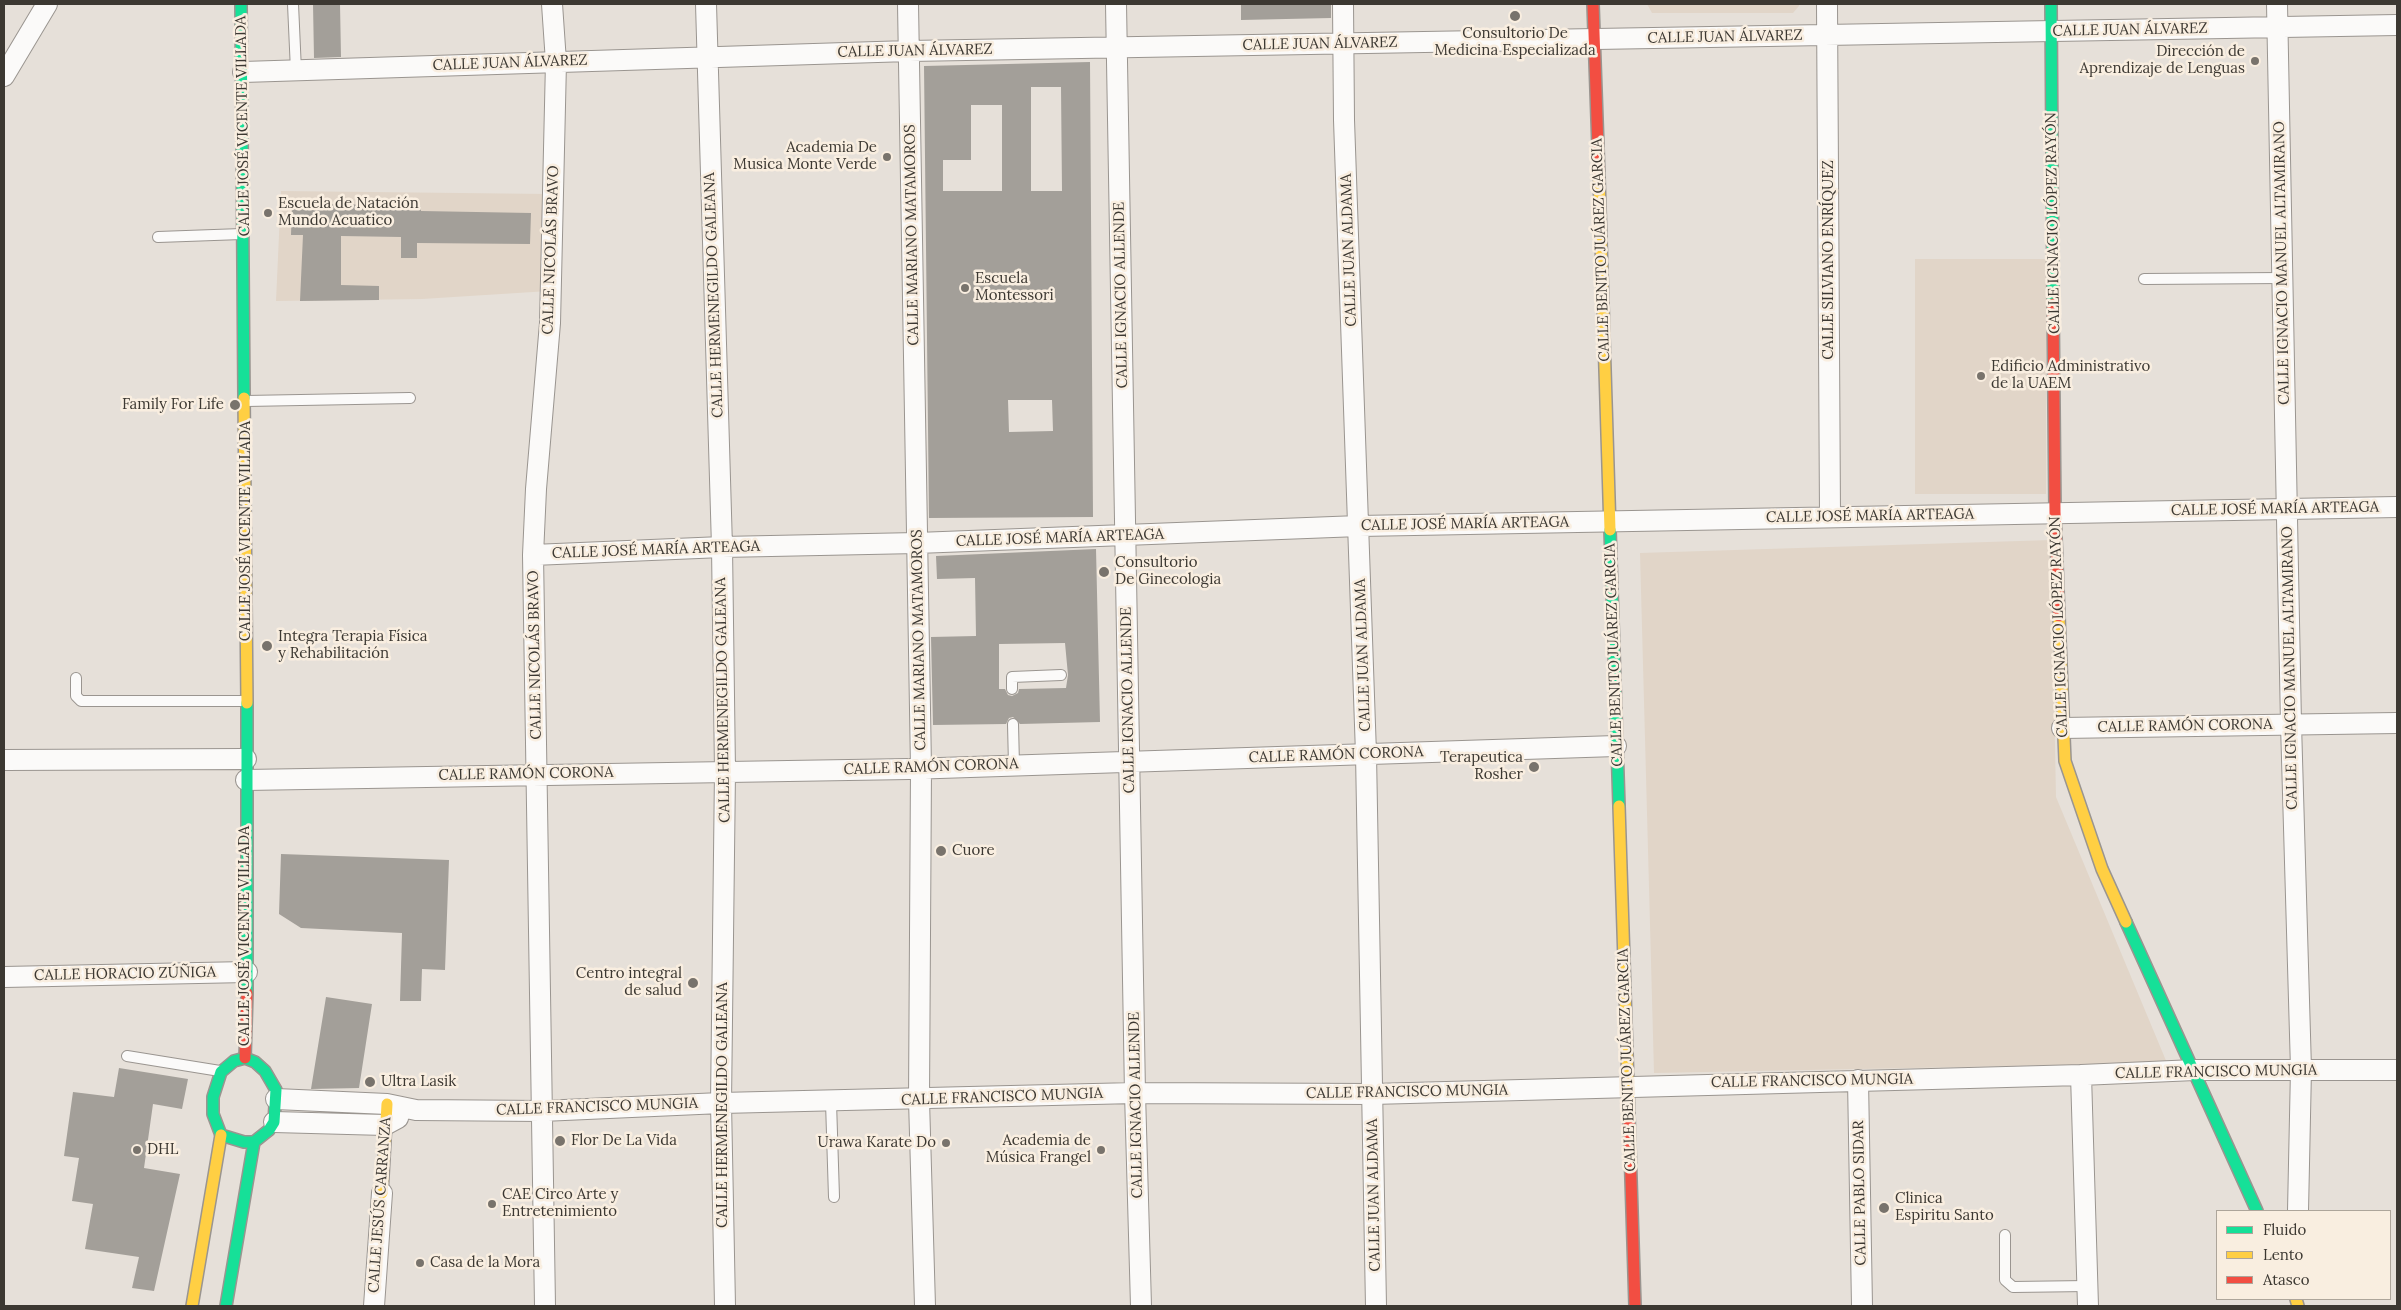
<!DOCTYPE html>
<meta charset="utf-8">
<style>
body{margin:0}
#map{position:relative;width:2401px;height:1310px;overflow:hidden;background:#e6e0d9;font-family:Lora,serif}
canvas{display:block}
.frame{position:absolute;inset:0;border:5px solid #3c3832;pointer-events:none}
.legend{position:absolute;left:2216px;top:1210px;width:175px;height:90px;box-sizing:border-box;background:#f9eee0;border:1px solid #ada59a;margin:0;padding:6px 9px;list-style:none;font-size:15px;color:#3c3832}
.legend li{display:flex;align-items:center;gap:10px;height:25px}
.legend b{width:25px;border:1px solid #ada59a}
</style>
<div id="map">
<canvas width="2401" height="1310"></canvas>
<div class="frame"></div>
<ul class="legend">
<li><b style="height:6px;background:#16e098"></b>Fluido</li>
<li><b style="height:6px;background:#ffcf43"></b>Lento</li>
<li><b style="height:6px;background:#f24e42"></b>Atasco</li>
</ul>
</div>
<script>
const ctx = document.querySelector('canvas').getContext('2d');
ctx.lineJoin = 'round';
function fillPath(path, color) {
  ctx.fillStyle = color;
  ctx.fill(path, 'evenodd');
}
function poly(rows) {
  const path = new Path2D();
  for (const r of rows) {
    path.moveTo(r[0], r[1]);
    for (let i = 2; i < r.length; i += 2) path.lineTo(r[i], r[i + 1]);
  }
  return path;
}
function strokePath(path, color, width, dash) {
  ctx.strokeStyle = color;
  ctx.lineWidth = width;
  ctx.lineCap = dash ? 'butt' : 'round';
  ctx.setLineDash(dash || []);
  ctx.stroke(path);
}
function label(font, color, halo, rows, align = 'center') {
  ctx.font = font + ' Lora,serif';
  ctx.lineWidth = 5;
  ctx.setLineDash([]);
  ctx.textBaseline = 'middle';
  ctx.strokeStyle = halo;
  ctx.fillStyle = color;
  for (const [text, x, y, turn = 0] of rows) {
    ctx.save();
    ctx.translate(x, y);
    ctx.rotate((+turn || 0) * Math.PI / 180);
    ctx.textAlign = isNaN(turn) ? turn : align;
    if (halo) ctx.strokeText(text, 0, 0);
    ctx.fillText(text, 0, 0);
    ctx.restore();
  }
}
fillPath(poly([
 [1647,4,1799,4,1799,6,1793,13,1652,13],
 [281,191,549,194,549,291,422,299,276,301],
 [1915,259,2046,259,2046,494,1915,494],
 [2051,540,2056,797,2167,1063,1654,1073,1640,553]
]), '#e1d5c8');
fillPath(poly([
 [313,4,340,4,341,57,314,58],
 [1241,4,1331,4,1331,18,1241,20],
 [1090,62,1093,517,929,518,924,66],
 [1031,87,1061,87,1062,191,1031,191],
 [971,105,1002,105,1002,191,943,191,943,160,971,160],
 [1008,400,1052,400,1053,431,1009,432],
 [292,203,421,206,421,211,531,213,530,244,417,243,417,258,401,258,401,237,341,236,341,285,379,286,379,300,300,301,303,235,291,235],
 [1096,549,1100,722,1020,724,1013,717,1009,718,1006,724,933,725,931,637,976,636,975,578,937,579,936,556],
 [1065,643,1068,675,1066,688,1019,689,1018,693,1012,696,1008,695,1005,689,999,689,999,644],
 [281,854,449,860,445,970,422,969,421,1001,400,1001,402,933,301,928,279,914],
 [326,997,372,1004,359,1088,311,1089],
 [119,1068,188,1079,182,1109,153,1104,144,1168,180,1174,154,1291,132,1288,139,1257,85,1249,93,1204,72,1201,79,1158,64,1156,73,1092,114,1097]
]), '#a39f99');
const lane = poly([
 [293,4,296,71],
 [158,237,242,234],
 [2144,279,2282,278],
 [246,401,410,398],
 [76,678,76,696,81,701,246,701],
 [1012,689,1012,677,1061,675],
 [1013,724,1014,765],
 [127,1056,220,1071],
 [831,1102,834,1197],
 [2005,1235,2005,1280,2013,1287,2087,1286]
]);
const street = poly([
 [706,4,722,547,725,771,721,1103,725,1306],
 [908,4,921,768,919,1100,925,1306],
 [1116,4,1135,1093,1141,1306],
 [1343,4,1344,120,1366,754,1376,1306],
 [1827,4,1830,516],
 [2277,4,2291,724,2301,1069,2298,1211],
 [243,72,909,51,2397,25],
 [4,76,47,4],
 [533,555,722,547,917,543,1359,526,2397,507],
 [2062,728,2397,723],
 [4,760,246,759],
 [246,780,909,769,1616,746],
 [4,977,247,972],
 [2081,1075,2088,1306],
 [1858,1080,1862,1306],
 [276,1099,387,1104,416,1110,542,1111,721,1103,1135,1093,1372,1094,2081,1075,2195,1070,2397,1070],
 [274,1122,385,1125,398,1118],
 [374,1306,382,1193],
 [545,1306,533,555,536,489,550,323,556,62,552,4]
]);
const fast = poly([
 [241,4,244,398],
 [2051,4,2053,304],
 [1610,530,1619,806],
 [2126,922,2257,1211],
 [247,993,247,703],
 [245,1058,255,1062,265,1071,276,1090,274,1122,269,1130,254,1142,244,1142,221,1135,213,1114,213,1097,221,1072,234,1061,245,1058],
 [226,1306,254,1142]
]);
const slow = poly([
 [1599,177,1610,530],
 [244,398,247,703],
 [2059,616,2065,761,2102,869,2126,922],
 [1619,806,1629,1116],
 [382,1193,387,1104],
 [2296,1299,2298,1306],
 [192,1306,221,1135]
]);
const jam = poly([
 [1593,4,1599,177],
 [2053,304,2055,512,2059,616],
 [245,1058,247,993],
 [1629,1116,1635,1306]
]);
strokePath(lane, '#9a9590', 12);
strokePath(street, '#9a9590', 22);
strokePath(fast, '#9a9590', 14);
strokePath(slow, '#9a9590', 14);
strokePath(jam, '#9a9590', 14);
strokePath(lane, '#fbfaf9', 10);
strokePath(street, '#fbfaf9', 20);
strokePath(fast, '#16e098', 11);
strokePath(slow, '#ffcf43', 11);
strokePath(jam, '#f24e42', 11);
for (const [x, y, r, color] of [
 [1515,16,6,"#78736c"],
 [2255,61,5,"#78736c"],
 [887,157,5,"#78736c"],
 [268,213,5,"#78736c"],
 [965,288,5,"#78736c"],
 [1981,376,5,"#78736c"],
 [235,405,6,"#78736c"],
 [1104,572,6,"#78736c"],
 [267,646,6,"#78736c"],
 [1534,767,6,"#78736c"],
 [941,851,6,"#78736c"],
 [693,983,6,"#78736c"],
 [370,1082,6,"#78736c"],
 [560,1141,6,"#78736c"],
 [946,1143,5,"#78736c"],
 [137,1150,5,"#78736c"],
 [1101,1150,5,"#78736c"],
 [492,1204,5,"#78736c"],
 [1884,1208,6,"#78736c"],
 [420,1263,5,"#78736c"]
]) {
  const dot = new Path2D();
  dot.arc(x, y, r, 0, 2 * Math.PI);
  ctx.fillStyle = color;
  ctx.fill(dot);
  strokePath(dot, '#f9eee0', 2);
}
label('15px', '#3c3832', '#f9eee0', [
 ["CALLE JUAN ÁLVAREZ",2130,30,-1],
 ["CALLE JUAN ÁLVAREZ",1725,37,-1],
 ["CALLE JUAN ÁLVAREZ",1320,44,-1],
 ["CALLE JUAN ÁLVAREZ",915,51,-1],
 ["CALLE JUAN ÁLVAREZ",510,63,-2],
 ["CALLE JOSÉ VICENTE VILLADA",243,126,-91],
 ["CALLE IGNACIO LÓPEZ RAYÓN",2053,223,-91],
 ["CALLE MARIANO MATAMOROS",912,235,-91],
 ["CALLE NICOLÁS BRAVO",551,250,-88],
 ["CALLE JUAN ALDAMA",1349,250,-92],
 ["CALLE BENITO JUÁREZ GARCIA",1601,250,-92],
 ["CALLE SILVIANO ENRÍQUEZ",1829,260,-90],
 ["CALLE IGNACIO MANUEL ALTAMIRANO",2282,263,-91],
 ["CALLE HERMENEGILDO GALEANA",714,295,-92],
 ["CALLE IGNACIO ALLENDE",1121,295,-91],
 ["CALLE JOSÉ MARÍA ARTEAGA",2275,509,-1],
 ["CALLE JOSÉ MARÍA ARTEAGA",1870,516,-1],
 ["CALLE JOSÉ MARÍA ARTEAGA",1465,524,-1],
 ["CALLE JOSÉ VICENTE VILLADA",246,531,-90],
 ["CALLE JOSÉ MARÍA ARTEAGA",1060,538,-2],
 ["CALLE JOSÉ MARÍA ARTEAGA",656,550,-2],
 ["CALLE IGNACIO LÓPEZ RAYÓN",2059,627,-92],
 ["CALLE MARIANO MATAMOROS",919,640,-91],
 ["CALLE NICOLÁS BRAVO",535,655,-91],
 ["CALLE JUAN ALDAMA",1363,655,-92],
 ["CALLE BENITO JUÁREZ GARCIA",1614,655,-92],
 ["CALLE IGNACIO MANUEL ALTAMIRANO",2290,668,-91],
 ["CALLE HERMENEGILDO GALEANA",723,700,-91],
 ["CALLE IGNACIO ALLENDE",1128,700,-91],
 ["CALLE RAMÓN CORONA",2185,726,-1],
 ["CALLE RAMÓN CORONA",1336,755,-2],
 ["CALLE RAMÓN CORONA",931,767,-2],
 ["CALLE RAMÓN CORONA",526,774,-1],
 ["CALLE JOSÉ VICENTE VILLADA",245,936,-90],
 ["CALLE HORACIO ZÚÑIGA",125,974,-1],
 ["CALLE BENITO JUÁREZ GARCIA",1627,1060,-92],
 ["CALLE FRANCISCO MUNGIA",2216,1072,-1],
 ["CALLE FRANCISCO MUNGIA",1812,1081,-1],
 ["CALLE FRANCISCO MUNGIA",1407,1092,-1],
 ["CALLE FRANCISCO MUNGIA",1002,1097,-2],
 ["CALLE HERMENEGILDO GALEANA",723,1105,-90],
 ["CALLE IGNACIO ALLENDE",1136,1105,-91],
 ["CALLE FRANCISCO MUNGIA",597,1107,-2],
 ["CALLE PABLO SIDAR",1860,1193,-91],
 ["CALLE JUAN ALDAMA",1374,1195,-91],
 ["CALLE JESÚS CARRANZA",380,1205,-86]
]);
label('15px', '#3c3832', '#f9eee0', [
 ["Consultorio De",1515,34,"center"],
 ["Medicina Especializada",1515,51,"center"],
 ["Dirección de",2245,52,"right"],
 ["Aprendizaje de Lenguas",2245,69,"right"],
 ["Academia De",877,148,"right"],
 ["Musica Monte Verde",877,165,"right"],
 ["Escuela de Natación",278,204],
 ["Mundo Acuatico",278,221],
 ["Escuela",975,279],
 ["Montessori",975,296],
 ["Edificio Administrativo",1991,367],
 ["de la UAEM",1991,384],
 ["Family For Life",224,405,"right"],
 ["Consultorio",1115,563],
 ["De Ginecologia",1115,580],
 ["Integra Terapia Física",278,637],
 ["y Rehabilitación",278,654],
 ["Terapeutica",1523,758,"right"],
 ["Rosher",1523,775,"right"],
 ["Cuore",952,851],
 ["Centro integral",682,974,"right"],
 ["de salud",682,991,"right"],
 ["Ultra Lasik",381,1082],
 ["Flor De La Vida",571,1141],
 ["Academia de",1091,1141,"right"],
 ["Música Frangel",1091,1158,"right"],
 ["Urawa Karate Do",936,1143,"right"],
 ["DHL",147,1150],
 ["CAE Circo Arte y",502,1195],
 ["Entretenimiento",502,1212],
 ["Clinica",1895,1199],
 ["Espiritu Santo",1895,1216],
 ["Casa de la Mora",430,1263]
], 'left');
</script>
